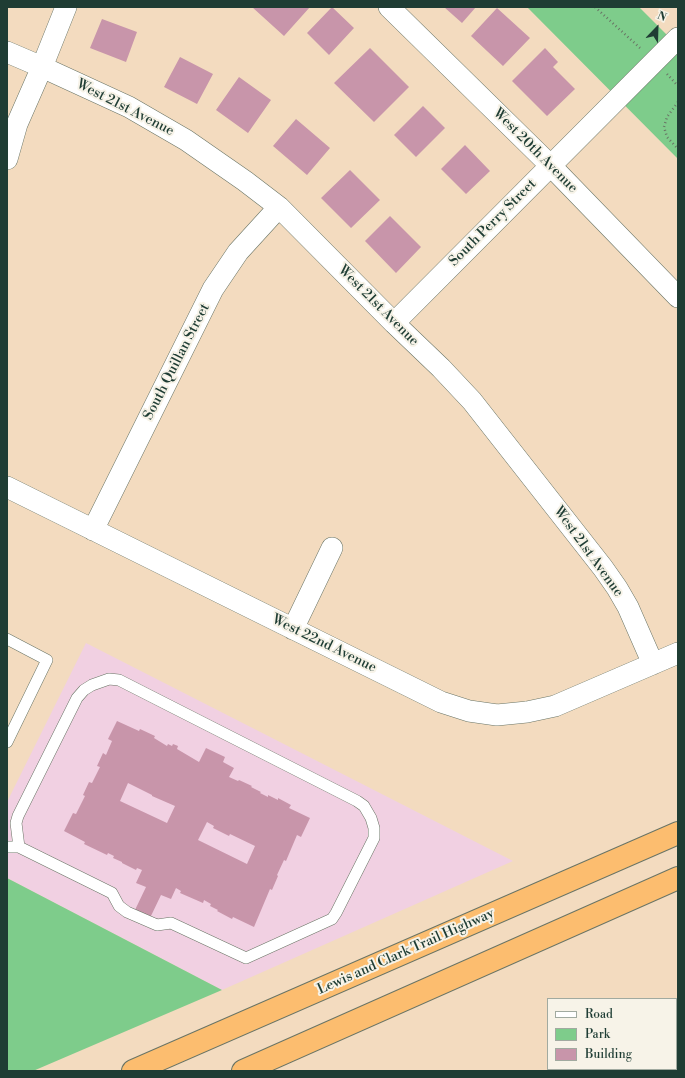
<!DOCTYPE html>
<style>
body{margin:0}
#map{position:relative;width:685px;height:1078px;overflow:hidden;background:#f3dbbf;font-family:"Libre Bodoni",serif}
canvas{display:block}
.frame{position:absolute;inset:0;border:8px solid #1f3d34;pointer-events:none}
.legend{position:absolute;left:547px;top:998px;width:130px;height:72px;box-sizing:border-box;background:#f7f3e8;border:1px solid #a1aaa0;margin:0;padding:5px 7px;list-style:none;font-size:12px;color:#1f3d34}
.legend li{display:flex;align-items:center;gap:8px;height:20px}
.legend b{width:20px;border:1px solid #a1aaa0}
.north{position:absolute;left:637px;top:8px;width:40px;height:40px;-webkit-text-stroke:3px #f7f3e8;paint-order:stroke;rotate:23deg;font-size:11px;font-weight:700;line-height:16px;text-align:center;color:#1f3d34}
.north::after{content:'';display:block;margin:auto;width:14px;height:18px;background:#1f3d34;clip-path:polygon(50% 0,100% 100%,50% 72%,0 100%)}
</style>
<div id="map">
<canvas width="685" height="1078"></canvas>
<div class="frame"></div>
<ul class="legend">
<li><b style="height:5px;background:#fff"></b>Road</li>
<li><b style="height:11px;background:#7ecc8b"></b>Park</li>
<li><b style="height:11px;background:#c895aa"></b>Building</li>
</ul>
<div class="north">N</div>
</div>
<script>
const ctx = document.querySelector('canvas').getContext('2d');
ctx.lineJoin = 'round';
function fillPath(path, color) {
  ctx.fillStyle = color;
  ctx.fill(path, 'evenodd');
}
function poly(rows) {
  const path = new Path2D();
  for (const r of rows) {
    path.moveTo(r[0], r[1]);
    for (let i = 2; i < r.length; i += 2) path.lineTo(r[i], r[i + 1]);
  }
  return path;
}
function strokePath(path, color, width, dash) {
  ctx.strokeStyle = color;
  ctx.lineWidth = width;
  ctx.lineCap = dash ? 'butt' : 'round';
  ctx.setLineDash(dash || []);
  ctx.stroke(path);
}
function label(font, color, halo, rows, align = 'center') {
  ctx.font = font + ' "Libre Bodoni",serif';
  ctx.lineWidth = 4;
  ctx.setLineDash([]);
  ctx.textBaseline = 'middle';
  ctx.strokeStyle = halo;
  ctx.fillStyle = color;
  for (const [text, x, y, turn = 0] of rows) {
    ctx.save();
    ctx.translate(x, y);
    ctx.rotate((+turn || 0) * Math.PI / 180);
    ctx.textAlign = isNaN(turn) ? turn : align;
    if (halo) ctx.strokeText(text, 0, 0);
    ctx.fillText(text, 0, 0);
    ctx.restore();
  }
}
fillPath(poly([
 [86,643,513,861,222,990,7,878,7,802]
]), '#f1d0e2');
fillPath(poly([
 [527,7,639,7,678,46,678,159],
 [7,878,222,990,33,1071,7,1071]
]), '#7ecc8b');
fillPath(poly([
 [252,7,310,7,284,36],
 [332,7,354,28,329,55,307,33],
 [444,7,476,7,462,23],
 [497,8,530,38,503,66,471,36],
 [102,19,137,32,126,62,90,48],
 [370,48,409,87,374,122,334,83],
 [545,48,558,62,553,67,575,89,547,116,512,81],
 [180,57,213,74,197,104,164,87],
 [239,77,271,100,248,133,216,110],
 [423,106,445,128,416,157,394,135],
 [296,119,330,148,307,175,273,146],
 [465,145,490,171,466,194,441,169],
 [350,170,380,200,351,228,321,198],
 [390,216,421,247,396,273,365,241],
 [117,721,139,731,140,729,155,736,154,738,167,746,168,744,172,746,173,744,178,746,177,749,199,762,206,748,225,757,223,762,234,768,229,777,238,781,239,780,252,786,251,787,261,792,260,793,268,797,268,795,278,800,278,798,291,805,289,808,310,818,301,837,297,835,286,861,284,860,277,875,278,876,272,890,270,889,254,927,233,917,232,919,217,911,218,910,210,906,211,904,204,900,203,903,180,893,181,891,176,888,171,899,161,895,150,918,135,910,146,887,136,883,142,870,137,868,136,870,122,863,122,862,113,858,114,856,108,853,107,855,84,844,85,842,64,831,73,813,76,814,85,796,83,795,89,782,92,783,100,767,97,766,103,753,106,755,112,741,108,739],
 [128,783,152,795,152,796,175,806,167,823,120,801],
 [207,822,214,826,213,828,229,836,230,834,255,846,247,864,198,840]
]), '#c895aa');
const service = poly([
 [7,639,47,660,7,742],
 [7,847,19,847,112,893,119,906,127,912,157,925,171,923,246,958,332,919,336,913,374,838,374,828,371,818,364,806,357,801,119,680,109,679,92,685,84,690,77,698,18,816,16,823,19,847],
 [676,1011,678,1010],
 [676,1069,677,1071]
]);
const minor = poly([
 [389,7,551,166,678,297],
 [7,52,42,67,129,107,186,140,245,181,279,207,394,323,441,368,472,401,603,568,617,588,628,607,653,664],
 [7,159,17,124,42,67,66,7],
 [394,323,678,38],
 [7,487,441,702,469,711,497,715,527,712,555,706,678,653],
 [93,530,213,289,238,252,279,207],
 [293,629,332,548]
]);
const trunk = poly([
 [133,1071,678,833],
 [243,1071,678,878]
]);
strokePath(service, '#697465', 12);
strokePath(minor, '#697465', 22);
strokePath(trunk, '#697465', 24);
strokePath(poly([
 [595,7,640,48],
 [667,74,678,86],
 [678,102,667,117,664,127,667,137,678,149]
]), '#697465', 2.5, [1, 3]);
strokePath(service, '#fff', 11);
strokePath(minor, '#fff', 21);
strokePath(trunk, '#fcbd6f', 22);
label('14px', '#1f3d34', '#f7f3e8', [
 ["West 21st Avenue",125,108,27],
 ["West 20th Avenue",535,151,45],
 ["South Perry Street",493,223,-45],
 ["West 21st Avenue",378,306,45],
 ["South Quillan Street",177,362,-63],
 ["West 21st Avenue",588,552,54],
 ["West 22nd Avenue",324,644,26],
 ["Lewis and Clark Trail Highway",406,952,-24]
]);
</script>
